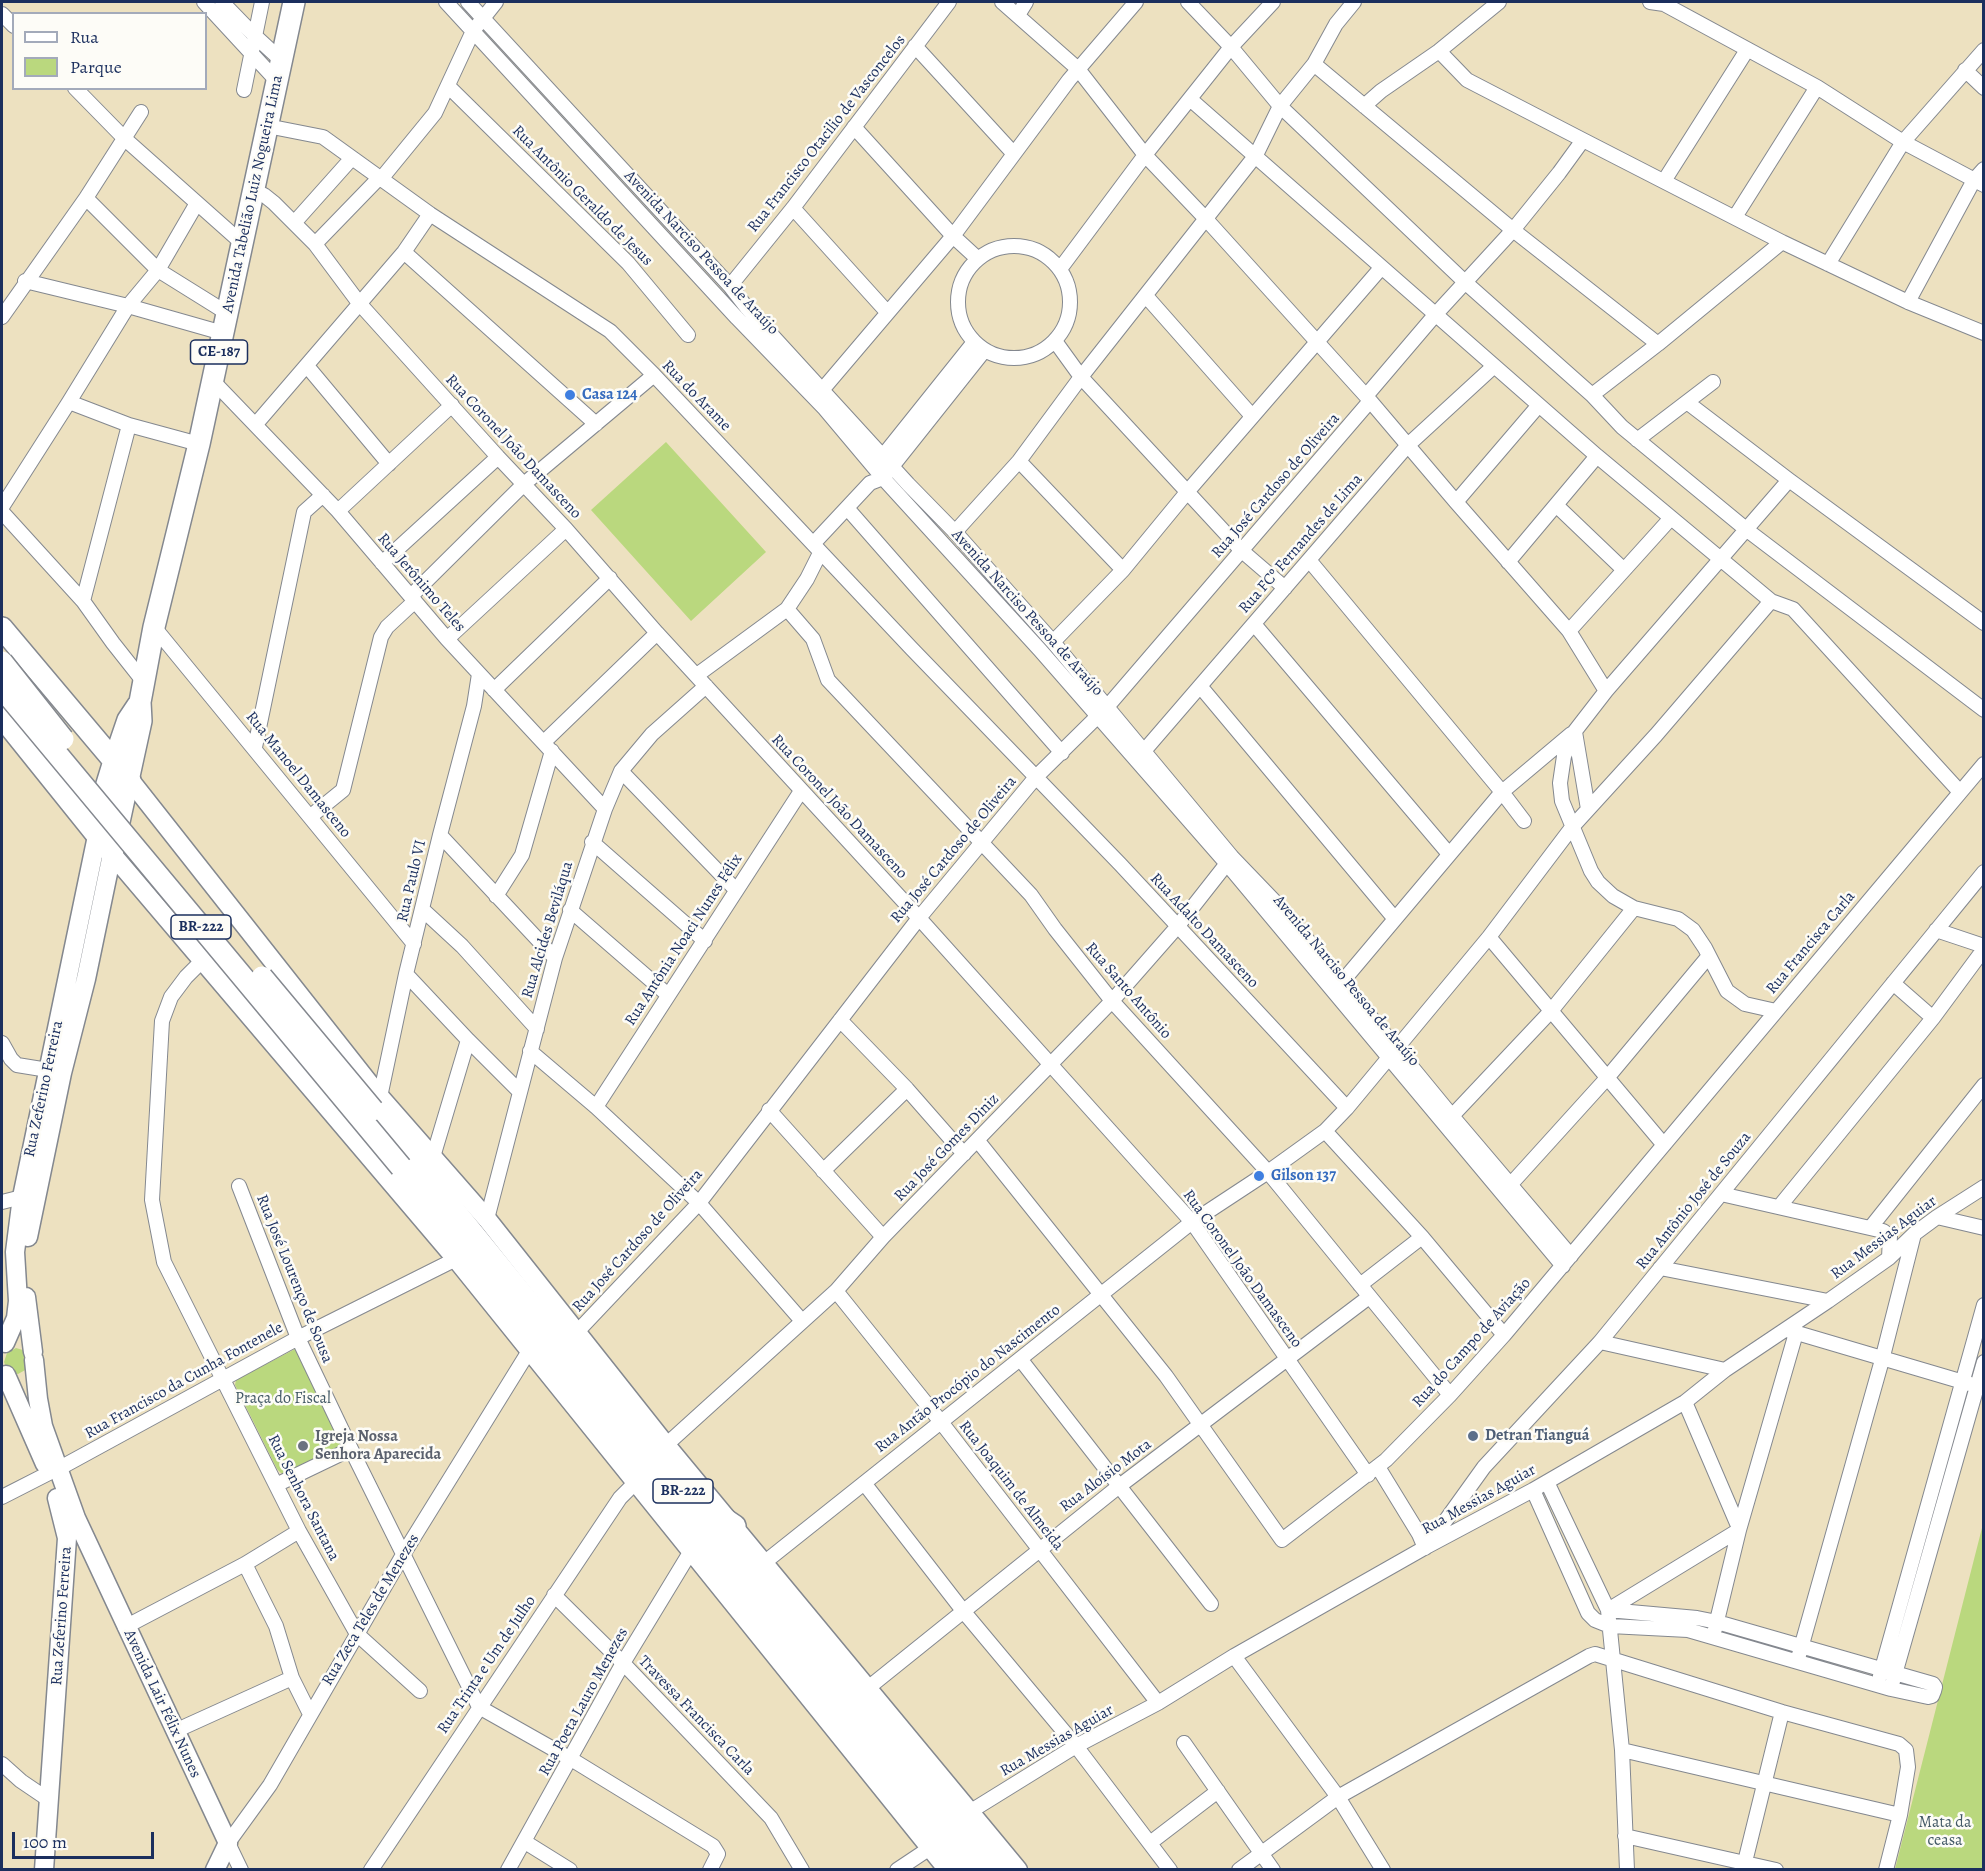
<!DOCTYPE html>
<meta charset="utf-8">
<style>
body{margin:0}
#map{position:relative;width:1985px;height:1871px;overflow:hidden;background:#ede1c0;font-family:Alegreya,serif}
canvas{display:block}
.frame{position:absolute;inset:0;border:3px solid #1b2f5e;pointer-events:none}
.legend{position:absolute;left:12px;top:12px;width:195px;height:78px;box-sizing:border-box;background:#fdfcf7;border:2px solid #a3aaba;margin:0;padding:8px 10px;list-style:none;font-size:18px;color:#1b2f5e}
.legend li{display:flex;align-items:center;gap:12px;height:30px}
.legend b{width:30px;border:2px solid #a3aaba}
.scale{position:absolute;left:12px;top:1832px;width:142px;height:27px;box-sizing:border-box;border:3px solid #1b2f5e;border-top:0;padding-left:8px;font-size:18px;line-height:21px;white-space:nowrap;color:#1b2f5e;-webkit-text-stroke:4px #fdfcf7;paint-order:stroke}
</style>
<div id="map">
<canvas width="1985" height="1871"></canvas>
<div class="frame"></div>
<ul class="legend">
<li><b style="height:8px;background:#fff"></b>Rua</li>
<li><b style="height:16px;background:#bad87e"></b>Parque</li>
</ul>
<div class="scale">100 m</div>
</div>
<script>
const ctx = document.querySelector('canvas').getContext('2d');
ctx.lineJoin = 'round';
function fillPath(path, color) {
  ctx.fillStyle = color;
  ctx.fill(path, 'evenodd');
}
function poly(rows) {
  const path = new Path2D();
  for (const r of rows) {
    if (r.length === 3) {
      path.moveTo(r[0] + r[2], r[1]);
      path.arc(r[0], r[1], r[2], 0, 2 * Math.PI);
      continue;
    }
    path.moveTo(r[0], r[1]);
    for (let i = 2; i < r.length; i += 2) path.lineTo(r[i], r[i + 1]);
  }
  return path;
}
function strokePath(path, color, width, dash) {
  ctx.strokeStyle = color;
  ctx.lineWidth = width;
  ctx.lineCap = dash ? 'butt' : 'round';
  ctx.setLineDash(dash || []);
  ctx.stroke(path);
}
function label(font, color, halo, rows, align = 'center') {
  ctx.font = font + ' Alegreya,serif';
  ctx.lineWidth = 5;
  ctx.setLineDash([]);
  ctx.textBaseline = 'middle';
  ctx.strokeStyle = halo;
  ctx.fillStyle = color;
  for (const [text, x, y, turn = 0] of rows) {
    ctx.save();
    ctx.translate(x, y);
    ctx.rotate((+turn || 0) * Math.PI / 180);
    ctx.textAlign = isNaN(turn) ? turn : align;
    if (halo) ctx.strokeText(text, 0, 0);
    ctx.fillText(text, 0, 0);
    ctx.restore();
  }
}
fillPath(poly([
 [666,442,766,552,691,621,591,510],
 [16,1348,26,1351,27,1369,18,1374,13,1373,6,1367,4,1362,7,1353],
 [295,1349,299,1351,346,1447,284,1476,277,1469,235,1385,236,1380],
 [1983,1524,1983,1869,1895,1869]
]), '#bad87e');
const minor = poly([
 [204,2,276,80],
 [222,2,255,36,281,60],
 [446,2,737,318,825,409,883,478,1040,650,1227,864,1563,1266],
 [468,2,730,286,747,308,908,484,955,532,1053,642,1232,857,1282,909,1452,1116,1571,1256],
 [1002,2,1078,69,1145,155,1205,218,1366,396,1456,502,1569,631,1606,691],
 [1188,2,1231,47,1280,106,1466,283,1592,395,1622,427,1747,530,1984,710],
 [1650,2,1664,4,1817,87,1903,142,1984,185],
 [2,14,14,26],
 [1018,15,1026,2],
 [915,46,1014,154],
 [1439,51,1467,80,1583,140,1782,242,1908,302,1984,333],
 [1314,64,1513,230,1658,344],
 [1965,70,1984,88],
 [448,86,628,263,688,335],
 [75,88,125,139,242,243],
 [244,90,262,2],
 [1190,99,1597,456,1771,601,1793,609,1960,792],
 [1364,106,1381,91,1439,51,1499,2],
 [267,126,323,137,430,214,610,331,654,375,912,649,1120,864,1347,1108],
 [854,127,953,236,978,259],
 [381,179,435,113,473,31,496,2],
 [1664,181,1747,50],
 [253,190,264,195,274,203,315,244,359,303,498,457,566,529,657,633,919,918,1192,1222,1368,1475],
 [86,198,158,270,227,313],
 [793,208,887,312],
 [1735,217,1817,87],
 [294,223,352,158],
 [315,244,379,178],
 [1014,302,56],
 [404,252,596,424],
 [1828,264,1903,142,1984,50],
 [1060,269,1145,155,1231,47,1273,2],
 [25,281,128,306,223,333],
 [730,286,793,208,949,2],
 [1146,296,1252,416],
 [1908,302,1974,180,1984,169],
 [2,317,86,198,141,112],
 [1055,341,1081,377,1242,551,1285,588],
 [307,366,389,464],
 [212,380,338,511,447,639,605,809],
 [823,389,953,236,1069,80,1136,2],
 [1592,395,1658,344,1782,242],
 [1366,396,1435,315,1513,230,1559,173,1583,140],
 [69,402,129,425,199,444],
 [1688,403,1789,480,1984,623],
 [256,424,404,252,430,214],
 [1637,440,1713,382],
 [1019,461,1123,570],
 [878,462,974,342],
 [1456,502,1539,405],
 [1556,505,1624,570],
 [2,507,69,402,128,306,158,270,197,203],
 [847,508,1062,753],
 [338,511,452,405],
 [2,512,83,601,113,643,143,681],
 [955,532,1019,461,1081,377,1256,155,1280,106,1314,64,1336,24,1354,2],
 [813,544,870,483,883,478,984,351],
 [1309,560,1502,792,1524,821],
 [1508,562,1597,456],
 [382,563,498,457],
 [411,596,524,484,654,375],
 [83,601,129,425],
 [787,609,813,639,828,680,1031,895,1055,929,1112,1001,1268,1172,1450,1395],
 [1254,624,1449,854],
 [154,627,414,944],
 [1569,631,1671,518],
 [447,639,566,529],
 [1053,642,1123,570,1188,491,1381,268],
 [697,675,787,609,807,579,820,553],
 [1200,686,1395,919],
 [494,690,610,578],
 [1575,732,1588,809],
 [544,742,657,633],
 [255,747,304,512,323,495],
 [1144,751,1408,445,1493,367],
 [621,771,736,890],
 [311,816,343,790,381,637,387,627,415,601],
 [440,835,555,958],
 [592,842,705,941],
 [496,896,522,855,552,751],
 [423,910,462,946,537,1029],
 [570,910,668,995],
 [1936,930,1984,946],
 [1489,937,1664,1145],
 [203,960,186,977,171,997,162,1021,152,1200,164,1262,299,1531,357,1634,420,1691],
 [406,974,468,1040,520,1092],
 [1342,982,1502,792,1571,734],
 [1893,983,1933,1018],
 [1776,1011,1745,1004,1727,991,1705,948,1693,930,1678,919,1634,908,1613,896,1598,882,1591,871,1562,801,1560,783,1564,756,1575,731,1606,691,1789,480],
 [840,1020,907,1089,964,1154],
 [2,1043,11,1059,17,1065,48,1070],
 [530,1051,596,1107,699,1203,802,1321],
 [380,1097,406,974,440,835,474,706,479,674],
 [596,1107,801,791],
 [769,1110,883,1237],
 [1452,1116,1551,1011,1634,908],
 [1325,1131,1422,1237,1504,1335],
 [978,1141,1166,1376,1282,1540,1386,1460,1450,1395,1504,1335,1984,764],
 [433,1157,468,1040],
 [823,1171,907,1089],
 [1511,1184,1607,1078,1708,957],
 [239,1186,298,1338,351,1449,479,1707,571,1759,713,1846,718,1854,710,1870],
 [1721,1194,1883,1231,1890,1236,1889,1258],
 [2,1202,22,1197],
 [1779,1207,1933,1018,1984,949],
 [1937,1217,1984,1228],
 [487,1219,555,958,605,809,621,771,652,734,706,686],
 [1871,1227,1984,1085],
 [1660,1268,1828,1301],
 [1360,1285,1422,1237],
 [836,1291,941,1422,1158,1703],
 [1787,1330,1970,1384],
 [577,1332,699,1203,919,918,1036,777,1107,707,1370,401],
 [1600,1342,1725,1370],
 [1021,1360,1211,1604],
 [1685,1402,1739,1528],
 [666,1445,836,1291,883,1237,1112,1001,1177,927,1232,857],
 [1378,1467,1419,1534,1425,1548],
 [58,1469,298,1338,456,1259],
 [1547,1482,1608,1610,1622,1750,1627,1870],
 [864,1483,964,1612,1076,1746,1170,1870],
 [276,1485,351,1449],
 [1533,1490,1588,1613,1595,1620,1610,1626,1688,1630,1891,1689,1928,1697,1932,1696,1934,1691,1935,1687,1933,1684,1717,1622,1697,1618,1608,1610],
 [2,1497,49,1473],
 [1428,1545,1484,1467,1600,1342,1984,872],
 [765,1562,1192,1222,1268,1172,1325,1131,1347,1108,1489,937,1573,826,1656,735,1771,601],
 [245,1564,276,1626,292,1678,310,1714],
 [554,1595,623,1663,771,1818,802,1870],
 [1608,1610,1739,1530],
 [125,1627,245,1564,299,1531],
 [1715,1629,1739,1530,1796,1333],
 [1799,1655,1882,1360,1914,1234],
 [1234,1656,1338,1797,1383,1870],
 [1880,1676,1984,1305],
 [1893,1681,1984,1362],
 [868,1688,1118,1487,1369,1297],
 [175,1731,292,1678],
 [1184,1743,1273,1870],
 [1622,1750,1900,1815],
 [2,1764,21,1781,49,1800],
 [971,1811,1076,1746,1158,1703,1234,1656,1426,1547,1533,1490,1685,1402,1725,1370,1828,1301,1889,1258,1914,1234,1937,1217,1984,1187],
 [1625,1836,1776,1870],
 [525,1842,570,1870],
 [1150,1843,1218,1791],
 [241,1870,228,1843,270,1785,404,1553,529,1351],
 [371,1870,620,1498,635,1483],
 [508,1870,623,1663,691,1551],
 [897,1870,930,1848],
 [1239,1870,1338,1797,1589,1656,1595,1654,1782,1712,1899,1744,1906,1750,1908,1767,1900,1815,1886,1870],
 [1743,1870,1782,1712]
]);
const major = poly([
 [130,780,380,1097,487,1219,666,1445,1018,1870],
 [112,854,456,1259,948,1870],
 [28,1237,62,1073,86,979,112,854],
 [26,1297,33,1352],
 [5,1343,16,1318,18,1301,15,1252,22,1197,97,836],
 [34,1360,38,1399,43,1426,76,1518,228,1843,215,1870],
 [6,1375,45,1464],
 [44,1870,67,1538,57,1498]
]);
const highway = poly([
 [2,628,130,780],
 [2,717,112,854],
 [99,822,106,787,114,761,128,720,138,705],
 [112,854,141,721,140,702,154,627,199,444,294,2],
 [373,1110,724,1542,821,1656,996,1870],
 [401,1167,558,1365,971,1870],
 [701,1503,735,1526]
]);
strokePath(minor, '#84888f', 16);
strokePath(major, '#84888f', 21);
strokePath(highway, '#84888f', 24);
strokePath(minor, '#fff', 14);
strokePath(major, '#fff', 18);
strokePath(highway, '#fff', 21);
const highwayBridge = poly([
 [2,662,63,739],
 [2,688,401,1167],
 [262,977,373,1110]
]);
strokePath(highwayBridge, '#84888f', 24, []);
strokePath(highwayBridge, '#fff', 21);
for (const [x, y, r, color] of [
 [570,395,6,"#3f7fe0"],
 [1259,1176,6,"#3f7fe0"],
 [1473,1436,6,"#5c6f8a"],
 [303,1446,6,"#6b7280"]
]) {
  const dot = new Path2D();
  dot.arc(x, y, r, 0, 2 * Math.PI);
  ctx.fillStyle = color;
  ctx.fill(dot);
  strokePath(dot, '#fdfcf7', 2);
}
for (const [x, y, w] of [
 [219,352,57],
 [201,927,60],
 [683,1491,60]
]) {
  const box = new Path2D();
  box.roundRect(x - w / 2, y - 12, w, 24, 4.5);
  ctx.fillStyle = '#fdfcf7';
  ctx.fill(box);
  strokePath(box, '#1b2f5e', 1.5);
}
label('bold 15px', '#1b2f5e', null, [
 ["CE-187",219,352],
 ["BR-222",201,927],
 ["BR-222",683,1491]
]);
label('16px', '#1b2f5e', '#fdfcf7', [
 ["Rua Francisco Otacilio de Vasconcelos",827,134,-52],
 ["Avenida Tabelião Luiz Nogueira Lima",253,194,-78],
 ["Rua Antônio Geraldo de Jesus",582,196,45],
 ["Avenida Narciso Pessoa de Araújo",701,253,47],
 ["Rua do Arame",696,396,46],
 ["Rua Coronel João Damasceno",513,447,47],
 ["Rua José Cardoso de Oliveira",1276,486,-49],
 ["Rua FCº Fernandes de Lima",1301,544,-49],
 ["Rua Jerônimo Teles",421,583,49],
 ["Avenida Narciso Pessoa de Araújo",1027,613,48],
 ["Rua Manoel Damasceno",298,775,51],
 ["Rua Coronel João Damasceno",839,807,47],
 ["Rua José Cardoso de Oliveira",954,850,-50],
 ["Rua Paulo VI",412,881,-77],
 ["Rua Alcides Beviláqua",548,930,-73],
 ["Rua Adalto Damasceno",1204,931,47],
 ["Rua Antônia Noaci Nunes Félix",684,940,-57],
 ["Rua Francisca Carla",1811,943,-50],
 ["Avenida Narciso Pessoa de Araújo",1346,981,50],
 ["Rua Santo Antônio",1128,991,49],
 ["Rua Zeferino Ferreira",44,1089,-78],
 ["Rua José Gomes Diniz",947,1148,-46],
 ["Rua Antônio José de Souza",1694,1201,-51],
 ["Rua Messias Aguiar",1884,1238,-37],
 ["Rua José Cardoso de Oliveira",638,1241,-48],
 ["Rua Coronel João Damasceno",1242,1269,54],
 ["Rua José Lourenço de Sousa",294,1279,68],
 ["Rua do Campo de Aviação",1472,1343,-48],
 ["Rua Antão Procópio do Nascimento",968,1379,-38],
 ["Rua Francisco da Cunha Fontenele",184,1381,-29],
 ["Rua Aloísio Mota",1106,1476,-37],
 ["Rua Joaquim de Almeida",1011,1486,52],
 ["Rua Senhora Santana",303,1498,63],
 ["Rua Messias Aguiar",1479,1500,-29],
 ["Rua Zeca Teles de Menezes",371,1610,-59],
 ["Rua Zeferino Ferreira",62,1616,-86],
 ["Rua Trinta e Um de Julho",487,1665,-56],
 ["Rua Poeta Lauro Menezes",584,1702,-61],
 ["Avenida Lair Félix Nunes",162,1704,65],
 ["Travessa Francisca Carla",696,1716,46],
 ["Rua Messias Aguiar",1057,1741,-30]
]);
label('bold 16px', '#366cbe', '#fdfcf7', [
 ["Casa 124",582,395],
 ["Gilson 137",1271,1176]
], 'left');
label('16px', '#435966', '#fdfcf7', [
 ["Praça do Fiscal",283,1399],
 ["Mata da",1945,1823],
 ["ceasa",1945,1841]
]);
label('bold 16px', '#4e5e75', '#fdfcf7', [
 ["Detran Tianguá",1485,1436]
], 'left');
label('bold 16px', '#5b616d', '#fdfcf7', [
 ["Igreja Nossa",315,1437],
 ["Senhora Aparecida",315,1455]
], 'left');
</script>
